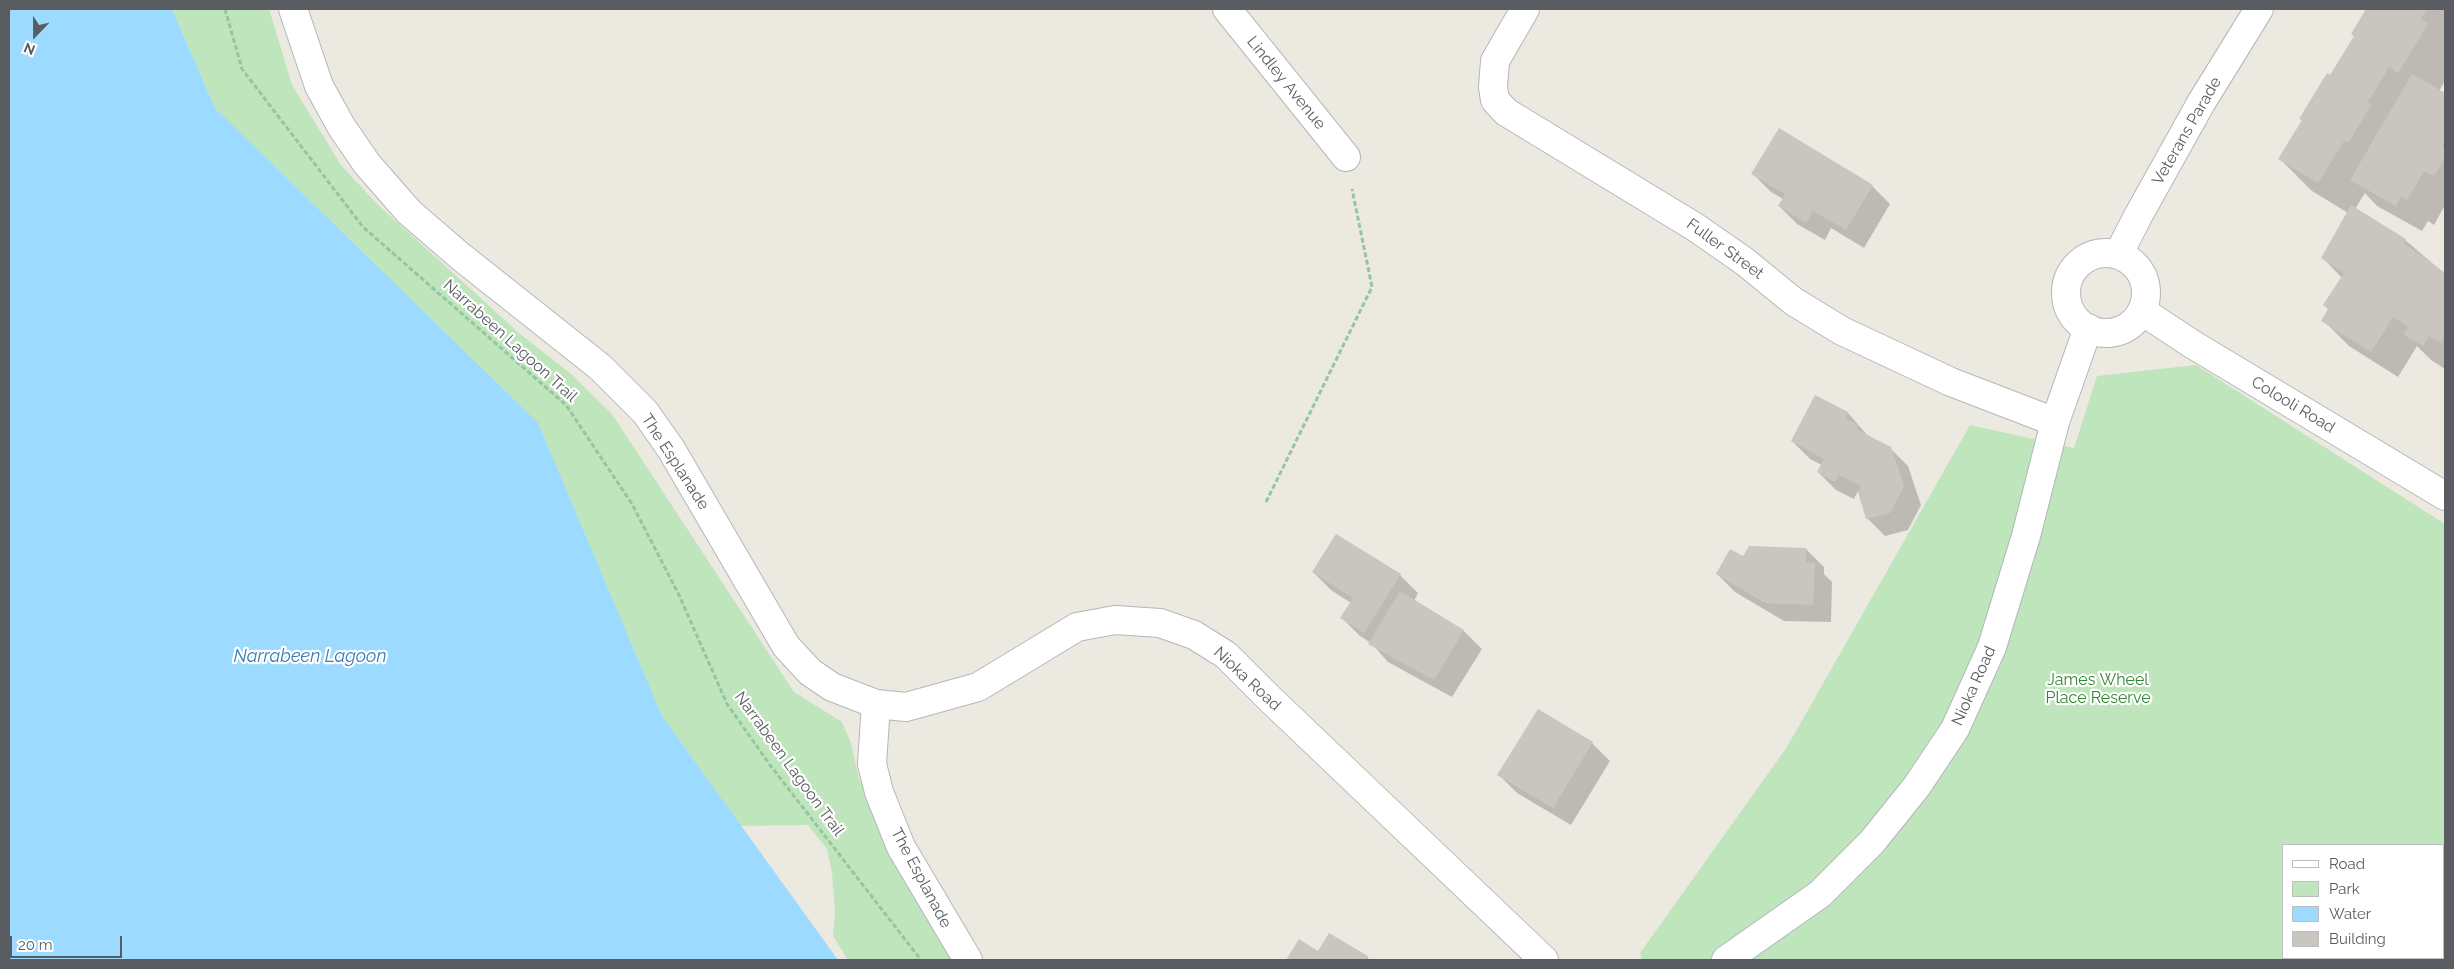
<!DOCTYPE html>
<style>
body{margin:0}
#map{position:relative;width:2454px;height:969px;overflow:hidden;background:#ece9e0;font-family:Raleway,sans-serif}
canvas{display:block}
.frame{position:absolute;inset:0;border:10px solid #595d61;pointer-events:none}
.legend{position:absolute;left:2282px;top:844px;width:162px;height:115px;box-sizing:border-box;background:#fff;border:1px solid #bdbec0;margin:0;padding:6px 9px;list-style:none;font-size:15px;color:#595d61}
.legend li{display:flex;align-items:center;gap:10px;height:25px}
.legend b{width:25px;border:1px solid #bdbec0}
.north{position:absolute;left:10px;top:10px;width:50px;height:50px;-webkit-text-stroke:4px #fff;paint-order:stroke;rotate:202deg;font-size:14px;font-weight:700;line-height:20px;text-align:center;color:#595d61}
.north::after{content:'';display:block;margin:auto;width:18px;height:22px;background:#595d61;clip-path:polygon(50% 0,100% 100%,50% 72%,0 100%)}
.scale{position:absolute;left:10px;top:936px;width:112px;height:22px;box-sizing:border-box;border:2px solid #595d61;border-top:0;padding-left:6px;font-size:15px;line-height:18px;white-space:nowrap;color:#595d61;-webkit-text-stroke:4px #fff;paint-order:stroke}
</style>
<div id="map">
<canvas width="2454" height="969"></canvas>
<div class="frame"></div>
<ul class="legend">
<li><b style="height:6px;background:#fff"></b>Road</li>
<li><b style="height:14px;background:#bee5bc"></b>Park</li>
<li><b style="height:14px;background:#9ddaff"></b>Water</li>
<li><b style="height:14px;background:#c9c5bf"></b>Building</li>
</ul>
<div class="north">N</div>
<div class="scale">20 m</div>
</div>
<script>
const ctx = document.querySelector('canvas').getContext('2d');
ctx.lineJoin = 'round';
function fillPath(path, color) {
  ctx.fillStyle = color;
  ctx.fill(path, 'evenodd');
}
function poly(rows) {
  const path = new Path2D();
  for (const r of rows) {
    if (r.length === 3) {
      path.moveTo(r[0] + r[2], r[1]);
      path.arc(r[0], r[1], r[2], 0, 2 * Math.PI);
      continue;
    }
    path.moveTo(r[0], r[1]);
    for (let i = 2; i < r.length; i += 2) path.lineTo(r[i], r[i + 1]);
  }
  return path;
}
function strokePath(path, color, width, dash) {
  ctx.strokeStyle = color;
  ctx.lineWidth = width;
  ctx.lineCap = dash ? 'butt' : 'round';
  ctx.setLineDash(dash || []);
  ctx.stroke(path);
}
function label(font, color, halo, rows, align = 'center') {
  ctx.font = font + ' Raleway,sans-serif';
  ctx.lineWidth = 4.5;
  ctx.setLineDash([]);
  ctx.textBaseline = 'middle';
  ctx.strokeStyle = halo;
  ctx.fillStyle = color;
  for (const [text, x, y, turn = 0] of rows) {
    ctx.save();
    ctx.translate(x, y);
    ctx.rotate((+turn || 0) * Math.PI / 180);
    ctx.textAlign = isNaN(turn) ? turn : align;
    if (halo) ctx.strokeText(text, 0, 0);
    ctx.fillText(text, 0, 0);
    ctx.restore();
  }
}
fillPath(poly([
 [172,9,269,9,292,85,341,165,376,203,519,333,571,374,612,414,794,692,842,722,851,743,859,779,909,878,958,960,848,960,833,936,835,912,832,873,827,849,808,825,741,826,662,716,538,424,215,108],
 [2196,365,2445,524,2445,960,1642,960,1640,953,1787,747,1970,425,2074,448,2097,376],
 [2283,845,2443,845,2443,958,2283,958]
]), '#bee5bc');
fillPath(poly([
 [9,9,172,9,215,108,538,423,662,716,838,960,9,960]
]), '#9ddaff');
fillPath(poly([
 [2368,9,2445,9,2445,81,2439,91,2445,94,2445,205,2434,225,2428,221,2422,231,2377,206,2365,193,2355,209,2405,240,2445,274,2445,369,2431,360,2417,346,2398,377,2349,346,2323,320,2342,278,2323,258,2348,213,2312,191,2280,159,2303,121,2300,119,2330,77,2356,36,2353,33],
 [1753,174,1872,186,1890,204,1864,248,1831,228,1825,240,1797,224,1779,206,1783,199,1771,192],
 [1815,397,1848,413,1868,436,1890,448,1908,466,1921,505,1908,530,1885,536,1867,518,1858,491,1854,499,1836,490,1818,472,1822,465,1810,459,1792,441],
 [1337,536,1400,575,1418,593,1414,601,1464,631,1482,649,1452,697,1388,662,1371,643,1360,636,1342,618,1351,603,1331,590,1313,572],
 [1806,549,1824,567,1824,574,1832,582,1831,622,1784,621,1735,592,1717,574,1744,558],
 [1592,743,1610,761,1571,825,1517,793,1499,775],
 [1299,941,1318,952,1367,957,1370,960,1287,960]
]), '#0003');
fillPath(poly([
 [2366,9,2427,9,2421,19,2428,24,2398,73,2389,67,2368,102,2372,104,2348,143,2344,141,2318,183,2278,159,2302,120,2299,119,2327,73,2330,75,2354,36,2351,34],
 [2412,74,2445,93,2445,141,2442,146,2445,148,2445,158,2434,176,2424,171,2407,200,2401,196,2396,206,2350,180],
 [1779,128,1873,185,1846,230,1813,211,1806,223,1778,206,1785,194,1751,174],
 [2351,205,2406,239,2404,243,2445,273,2445,335,2441,343,2429,336,2423,346,2403,334,2408,327,2393,317,2371,352,2321,321,2328,309,2323,305,2344,273,2321,258],
 [1815,395,1848,412,1845,418,1858,425,1856,429,1891,447,1904,486,1890,513,1866,519,1858,492,1861,486,1839,475,1835,482,1817,472,1824,459,1791,441],
 [1336,534,1401,574,1364,633,1340,618,1353,598,1312,572],
 [1749,546,1806,548,1806,562,1815,563,1813,605,1765,603,1716,574,1730,549,1743,556],
 [1400,591,1464,630,1434,680,1368,644],
 [1538,709,1593,742,1553,808,1497,775],
 [1329,933,1368,956,1365,960,1286,960,1299,939,1318,951]
]), '#c9c5bf');
const minor = poly([
 [293,9,319,86,341,126,367,164,409,212,460,256,600,367,645,412,671,449,786,646,810,672,832,687,876,704,906,707,978,687,1077,627,1115,620,1160,623,1194,635,1226,655,1269,698,1544,960],
 [1227,9,1346,157],
 [1525,9,1495,61,1493,87,1495,100,1506,112,1695,227,1744,261,1793,301,1842,331,1951,382,2055,422],
 [2106,293,40],
 [2118,255,2138,216,2201,103,2259,9],
 [2142,311,2192,344,2445,496],
 [876,704,872,764,879,792,901,847,968,960],
 [1726,960,1820,894,1872,842,1917,786,1955,729,1992,647,2026,536,2055,422,2088,328]
]);
strokePath(minor, '#b3b7bb', 30);
strokePath(poly([
 [225,9,242,69,363,227,566,405,632,504,679,595,727,704,770,765,921,960],
 [1266,502,1372,287,1352,189]
]), '#95c6a0', 3, [5, 2.5]);
strokePath(minor, '#fff', 28);
label('16px', '#595d61', '#fff', [
 ["Lindley Avenue",1286,83,51],
 ["Veterans Parade",2187,131,-60],
 ["Fuller Street",1725,249,36],
 ["Narrabeen Lagoon Trail",510,341,42],
 ["Colooli Road",2293,405,31],
 ["The Esplanade",675,462,57],
 ["Nioka Road",1247,679,43],
 ["Nioka Road",1974,686,-66],
 ["Narrabeen Lagoon Trail",789,764,54],
 ["The Esplanade",921,878,62]
]);
label('16px', '#358534', '#fff', [
 ["James Wheel",2098,680],
 ["Place Reserve",2098,698]
]);
label('italic 18px', '#3a7bb1', '#fff', [
 ["Narrabeen Lagoon",310,657]
]);
</script>
